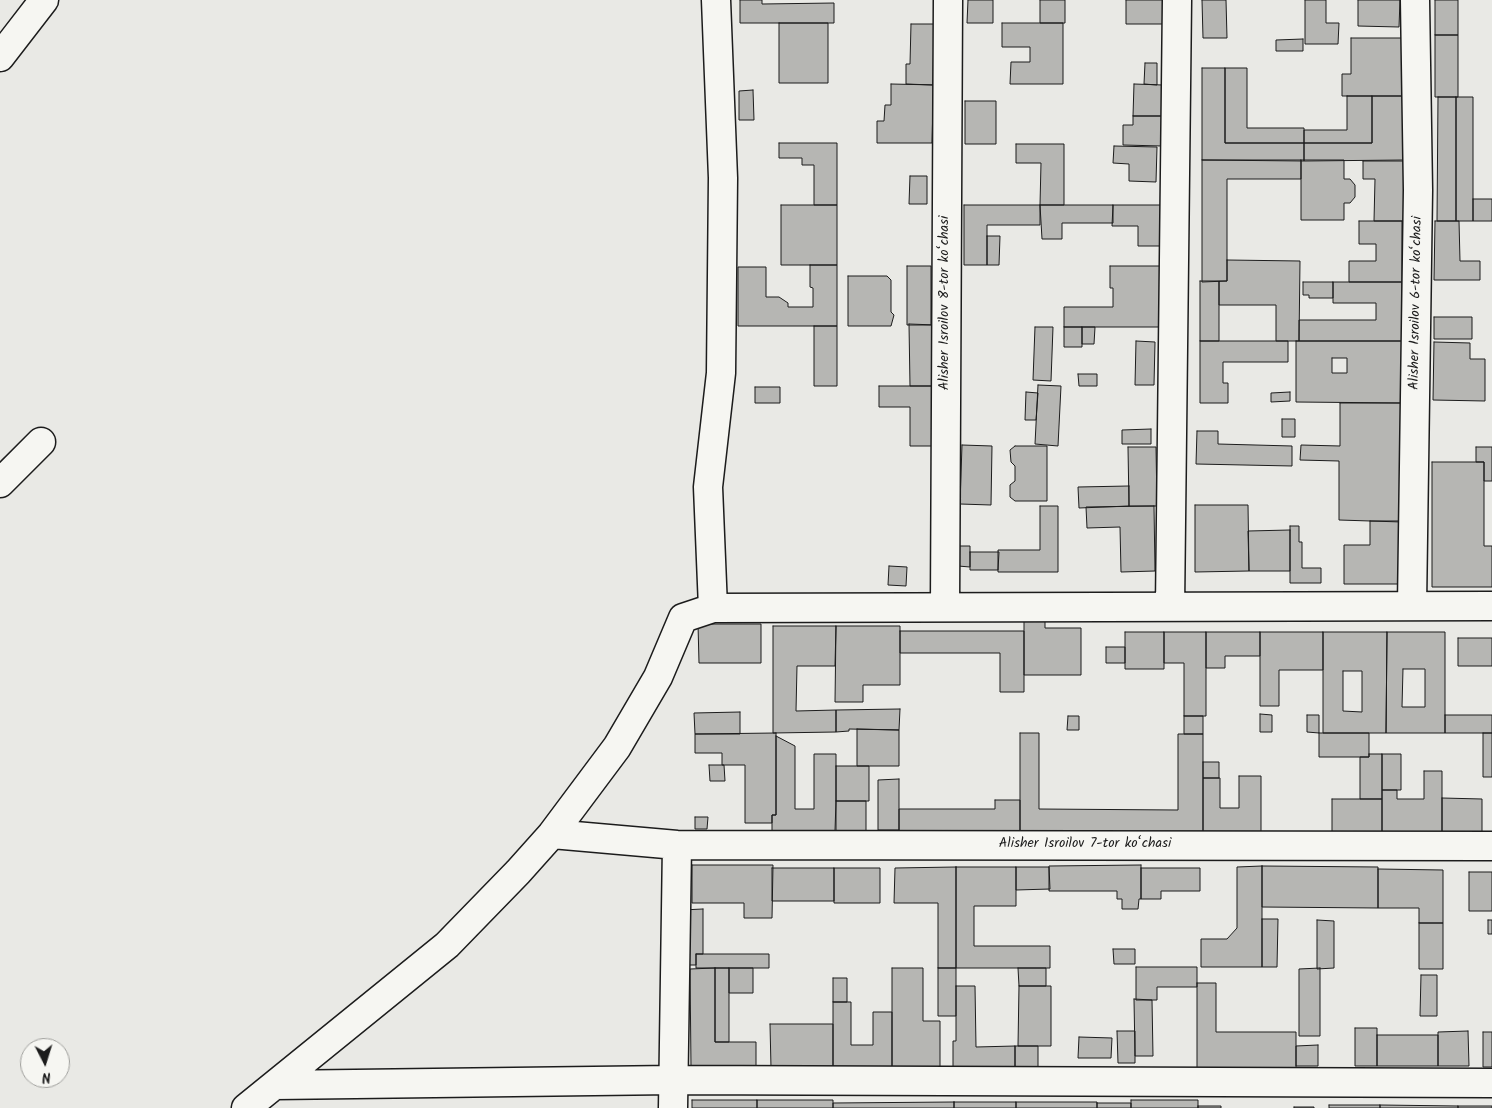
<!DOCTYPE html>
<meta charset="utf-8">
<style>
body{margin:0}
#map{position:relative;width:1492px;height:1108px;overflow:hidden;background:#e9e9e5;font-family:Kalam,sans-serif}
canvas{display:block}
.north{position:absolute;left:20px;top:1038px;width:50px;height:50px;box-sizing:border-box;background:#f6f6f2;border:1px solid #9f9f9c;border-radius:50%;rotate:175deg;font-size:14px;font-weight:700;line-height:20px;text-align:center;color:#1c1c1c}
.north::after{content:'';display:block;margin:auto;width:18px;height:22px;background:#1c1c1c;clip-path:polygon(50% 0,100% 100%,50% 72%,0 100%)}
</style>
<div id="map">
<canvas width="1492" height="1108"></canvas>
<div class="north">N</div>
</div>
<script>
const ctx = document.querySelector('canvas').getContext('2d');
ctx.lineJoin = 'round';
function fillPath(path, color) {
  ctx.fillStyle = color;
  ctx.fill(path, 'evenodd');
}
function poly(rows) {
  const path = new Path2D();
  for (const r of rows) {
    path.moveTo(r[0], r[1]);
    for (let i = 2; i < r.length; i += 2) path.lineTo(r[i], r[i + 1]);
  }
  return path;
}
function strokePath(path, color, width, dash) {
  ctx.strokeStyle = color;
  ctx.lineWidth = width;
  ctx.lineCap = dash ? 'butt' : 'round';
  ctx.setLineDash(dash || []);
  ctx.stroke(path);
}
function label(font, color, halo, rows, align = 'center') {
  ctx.font = font + ' Kalam,sans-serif';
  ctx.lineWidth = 4;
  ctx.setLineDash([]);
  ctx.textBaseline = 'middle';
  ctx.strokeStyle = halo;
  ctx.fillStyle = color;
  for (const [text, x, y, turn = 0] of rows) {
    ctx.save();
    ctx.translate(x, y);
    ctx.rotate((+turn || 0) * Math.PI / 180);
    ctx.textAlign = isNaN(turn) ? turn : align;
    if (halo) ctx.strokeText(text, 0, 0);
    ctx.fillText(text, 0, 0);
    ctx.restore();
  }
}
const building = poly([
 [740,0,762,0,762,4,834,3,834,23,740,23,740,0],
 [968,0,993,0,993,23,967,23,968,0],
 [1040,0,1065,0,1065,23,1040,23,1040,0],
 [1126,0,1164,0,1164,24,1126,24,1126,0],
 [1202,0,1226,0,1227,38,1203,38,1202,0],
 [1305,0,1326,0,1326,23,1339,23,1338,44,1305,44,1305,0],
 [1358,0,1400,0,1399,27,1358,26,1358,0],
 [1435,0,1458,0,1458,35,1435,35,1435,0],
 [779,23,828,23,828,83,779,83,779,23],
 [1002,23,1063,23,1063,84,1010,84,1011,62,1030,62,1030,47,1002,47,1002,23],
 [911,24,934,24,933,85,906,84,906,64,910,64,911,24],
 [1435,35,1458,35,1458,97,1435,97,1435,35],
 [1351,38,1404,38,1404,96,1342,96,1342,74,1351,74,1351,38],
 [1303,39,1303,51,1276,51,1276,40,1303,39],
 [1145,63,1157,63,1157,85,1144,84,1145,63],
 [1202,68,1225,68,1225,143,1304,143,1304,161,1202,160,1202,68],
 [1225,68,1247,68,1247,128,1304,128,1304,143,1225,143,1225,68],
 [891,84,936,85,936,104,933,104,932,143,877,143,877,121,884,121,885,105,891,105,891,84],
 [1134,84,1163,85,1163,116,1133,116,1134,84],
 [753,90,754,120,739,120,739,91,753,90],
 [1347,96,1372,96,1372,143,1304,143,1304,130,1347,130,1347,96],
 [1372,96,1403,96,1403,160,1304,161,1304,143,1372,143,1372,96],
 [1438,97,1456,97,1456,221,1437,221,1438,97],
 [1456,97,1473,97,1473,221,1456,221,1456,97],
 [965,101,996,101,996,144,965,144,965,101],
 [1133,116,1163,116,1162,146,1123,145,1123,125,1133,125,1133,116],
 [779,143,837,143,837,205,814,205,814,165,802,165,802,158,779,158,779,143],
 [1016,144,1064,144,1064,205,1040,205,1041,163,1016,163,1016,144],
 [1114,146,1157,147,1156,182,1129,181,1129,164,1113,163,1114,146],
 [1202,160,1301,160,1301,179,1227,179,1227,281,1202,282,1202,160],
 [1301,160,1344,160,1344,179,1350,179,1355,185,1355,197,1350,203,1344,203,1344,220,1301,220,1301,160],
 [1363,161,1405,161,1405,221,1374,221,1375,179,1363,179,1363,161],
 [910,176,927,176,927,204,909,204,910,176],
 [1473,199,1492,199,1492,221,1473,221,1473,199],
 [781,205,837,205,837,265,781,265,781,205],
 [964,205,1040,205,1040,225,987,225,987,265,964,265,964,205],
 [1040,205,1113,205,1113,223,1062,223,1062,239,1042,239,1040,205],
 [1113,205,1162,205,1162,246,1138,246,1138,226,1112,226,1113,205],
 [1359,221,1402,221,1402,282,1349,282,1349,261,1376,261,1376,244,1359,244,1359,221],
 [1435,221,1459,221,1460,261,1480,261,1480,280,1434,280,1435,221],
 [987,236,1000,236,999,265,987,265,987,236],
 [1227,260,1300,261,1299,341,1276,341,1276,305,1219,305,1219,281,1227,281,1227,260],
 [810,265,837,265,837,326,738,326,738,267,766,267,766,297,779,297,788,303,788,307,813,307,813,288,810,287,810,265],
 [907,266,931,266,931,325,907,325,907,266],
 [1110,266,1161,266,1161,327,1064,327,1064,307,1113,307,1113,288,1110,288,1110,266],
 [848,276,887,276,891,280,891,312,894,315,891,326,848,326,848,276],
 [1200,281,1219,281,1219,341,1200,341,1200,281],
 [1303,282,1333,282,1333,298,1309,298,1309,295,1303,295,1303,282],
 [1333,282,1402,282,1402,341,1299,341,1299,320,1376,320,1376,303,1333,303,1333,282],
 [1434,317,1472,317,1472,339,1434,339,1434,317],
 [909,324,936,325,935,386,910,386,909,324],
 [814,326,837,326,837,386,814,386,814,326],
 [1035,327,1053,327,1051,381,1033,380,1035,327],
 [1064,327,1082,327,1082,347,1064,347,1064,327],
 [1082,327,1095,327,1094,344,1082,344,1082,327],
 [1136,341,1155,342,1154,385,1135,385,1136,341],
 [1200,341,1288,341,1288,362,1223,362,1223,383,1228,383,1228,403,1200,403,1200,341],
 [1296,341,1403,341,1403,403,1296,402,1296,341],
 [1332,358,1347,358,1347,373,1332,373,1332,358],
 [1434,342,1470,343,1470,359,1485,359,1485,401,1433,400,1434,342],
 [1078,374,1097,374,1097,386,1079,386,1078,374],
 [1038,385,1061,386,1058,446,1035,444,1038,385],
 [879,386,935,386,936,446,910,446,910,407,879,407,879,386],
 [755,387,780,387,780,403,755,403,755,387],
 [1026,392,1038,393,1036,420,1025,420,1026,392],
 [1290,392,1290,401,1271,402,1271,393,1290,392],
 [1340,403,1403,403,1402,522,1339,520,1339,461,1300,460,1301,445,1340,446,1340,403],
 [1282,419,1295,419,1295,437,1282,437,1282,419],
 [1151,429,1151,444,1122,444,1122,430,1151,429],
 [1197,431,1218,431,1218,444,1292,446,1292,466,1196,464,1197,431],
 [962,445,992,446,991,505,960,504,962,445],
 [1015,446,1047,446,1047,501,1015,501,1010,497,1010,485,1015,481,1015,466,1011,462,1010,450,1015,446],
 [1128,447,1156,447,1157,506,1129,506,1128,447],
 [1476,447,1492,447,1492,481,1484,481,1484,462,1476,462,1476,447],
 [1432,462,1484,462,1484,546,1492,546,1492,587,1432,587,1432,462],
 [1129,486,1129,506,1079,508,1078,487,1129,486],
 [1195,505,1248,505,1249,571,1195,572,1195,505],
 [1040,506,1058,506,1058,572,998,572,998,550,1040,550,1040,506],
 [1154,506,1155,571,1121,572,1120,527,1087,528,1086,507,1154,506],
 [1370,521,1399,521,1399,584,1344,584,1344,545,1370,545,1370,521],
 [1290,526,1299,526,1299,542,1302,542,1302,568,1321,568,1321,583,1290,583,1290,526],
 [1290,530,1290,571,1249,571,1248,531,1290,530],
 [958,546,970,546,970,567,958,566,958,546],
 [970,552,999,552,998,570,970,570,970,552],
 [889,566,907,567,906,586,888,585,889,566],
 [1024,616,1045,617,1045,628,1081,628,1081,675,1024,675,1024,616],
 [698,624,761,624,761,663,699,663,698,624],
 [773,626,836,626,835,666,797,666,796,711,836,710,836,732,773,733,773,626],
 [836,626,900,626,900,685,863,685,863,702,835,702,836,626],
 [900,631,1024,631,1024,692,1000,692,1000,653,900,653,900,631],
 [1125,632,1164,632,1164,669,1125,669,1125,632],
 [1164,632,1206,632,1206,716,1184,716,1184,663,1164,663,1164,632],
 [1206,632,1260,632,1260,656,1225,656,1225,668,1206,668,1206,632],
 [1260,632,1323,632,1323,670,1279,670,1279,706,1260,706,1260,632],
 [1323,632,1387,632,1386,733,1323,733,1323,632],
 [1343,671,1362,671,1362,712,1343,711,1343,671],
 [1387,632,1445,632,1445,733,1386,733,1387,632],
 [1403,669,1425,669,1425,707,1402,707,1403,669],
 [1458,638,1492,638,1492,666,1458,666,1458,638],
 [1106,647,1125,647,1125,663,1106,663,1106,647],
 [900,709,899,730,849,729,849,731,836,732,836,710,900,709],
 [740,712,740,734,695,734,694,713,740,712],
 [1260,714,1272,715,1272,732,1260,732,1260,714],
 [1307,715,1319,715,1319,733,1307,732,1307,715],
 [1445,715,1492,715,1492,733,1445,733,1445,715],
 [1068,716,1079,716,1079,730,1067,730,1068,716],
 [1184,716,1203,716,1203,734,1184,734,1184,716],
 [857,729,899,730,899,766,857,766,857,729],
 [776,733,776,815,772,815,772,823,745,823,745,765,722,765,722,753,695,753,695,734,776,733],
 [1020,733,1039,733,1039,809,1178,810,1178,734,1203,734,1203,836,1020,835,1020,733],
 [1319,733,1369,733,1369,757,1319,757,1319,733],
 [1483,733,1492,733,1492,777,1483,777,1483,733],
 [776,736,795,746,795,809,814,809,814,754,836,754,836,833,772,832,772,815,776,815,776,736],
 [1369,754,1382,754,1382,799,1360,799,1360,757,1369,757,1369,754],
 [1382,754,1401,754,1401,790,1382,790,1382,754],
 [1203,762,1219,762,1219,778,1203,778,1203,762],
 [709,765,724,765,725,781,710,781,709,765],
 [836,766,869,766,869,801,836,801,836,766],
 [1424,771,1442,771,1442,833,1382,833,1382,790,1397,790,1397,799,1424,799,1424,771],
 [1239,776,1261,776,1261,834,1203,833,1203,778,1220,778,1220,808,1239,808,1239,776],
 [899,779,899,830,878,830,878,780,899,779],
 [1442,798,1482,799,1482,835,1442,835,1442,798],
 [1332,799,1382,799,1382,833,1332,833,1332,799],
 [995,800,1020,800,1020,833,899,833,899,809,995,809,995,800],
 [836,801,866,801,866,831,835,831,836,801],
 [695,817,708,817,707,829,695,829,695,817],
 [692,865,773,865,772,918,744,918,744,903,692,903,692,865],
 [1141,865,1141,899,1139,899,1138,909,1122,909,1122,899,1117,899,1117,891,1049,891,1049,866,1141,865],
 [1262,866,1262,967,1201,967,1201,939,1227,939,1237,928,1237,867,1262,866],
 [1262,866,1378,867,1378,908,1262,907,1262,866],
 [956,867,956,968,938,968,938,903,894,903,895,868,956,867],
 [956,867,1016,867,1016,906,974,906,974,946,1050,946,1050,968,956,968,956,867],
 [1016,867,1049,867,1050,889,1016,890,1016,867],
 [772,868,834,868,834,901,772,901,772,868],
 [834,868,880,868,880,903,834,903,834,868],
 [1141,868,1200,868,1200,891,1161,891,1161,899,1141,899,1141,868],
 [1378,869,1443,870,1443,923,1419,923,1419,908,1378,908,1378,869],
 [1469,872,1492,872,1492,911,1469,911,1469,872],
 [703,909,703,954,696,954,696,965,682,965,682,910,703,909],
 [1262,919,1278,919,1277,967,1262,967,1262,919],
 [1317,920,1334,921,1334,968,1317,969,1317,920],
 [1488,920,1492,920,1492,934,1488,934,1488,920],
 [1419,923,1443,923,1443,969,1419,969,1419,923],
 [1113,949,1135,949,1135,964,1114,964,1113,949],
 [696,954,769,954,769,968,696,968,696,954],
 [1136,967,1197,967,1197,987,1157,987,1157,1000,1136,1000,1136,967],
 [715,968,729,968,729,1042,715,1042,715,968],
 [715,968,715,1042,756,1042,756,1067,691,1067,690,969,715,968],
 [729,968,753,968,753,993,729,993,729,968],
 [892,968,923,968,923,1021,940,1021,940,1068,892,1068,892,968],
 [938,968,956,968,956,1016,938,1016,938,968],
 [1018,968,1046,968,1046,986,1019,986,1018,968],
 [1320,968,1320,1036,1299,1036,1299,969,1320,968],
 [1421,975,1437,975,1437,1016,1420,1016,1421,975],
 [833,978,847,978,847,1002,833,1002,833,978],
 [1197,983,1216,983,1216,1032,1296,1032,1296,1070,1197,1070,1197,983],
 [956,986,975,986,976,1047,1015,1046,1015,1067,953,1068,953,1041,956,1041,956,986],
 [1019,986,1051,986,1051,1046,1018,1046,1019,986],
 [1134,999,1152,1000,1153,1056,1135,1056,1134,999],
 [833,1002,851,1002,851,1045,873,1045,873,1012,892,1012,892,1068,833,1068,833,1002],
 [770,1024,833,1024,833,1068,771,1068,770,1024],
 [1355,1028,1377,1028,1377,1066,1355,1066,1355,1028],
 [1117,1031,1135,1031,1135,1063,1118,1063,1117,1031],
 [1468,1031,1469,1066,1438,1066,1438,1032,1468,1031],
 [1483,1032,1492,1032,1492,1067,1483,1067,1483,1032],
 [1377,1035,1438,1035,1438,1066,1377,1066,1377,1035],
 [1079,1037,1112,1038,1111,1058,1078,1058,1079,1037],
 [1318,1045,1318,1066,1296,1066,1296,1046,1318,1045],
 [1015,1046,1038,1046,1038,1067,1015,1067,1015,1046],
 [692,1100,757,1100,757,1108,692,1108,692,1100],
 [757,1100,833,1100,833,1108,757,1108,757,1100],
 [1131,1100,1198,1100,1198,1108,1131,1108,1131,1100],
 [954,1102,954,1108,833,1108,833,1103,954,1102],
 [954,1102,1016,1102,1016,1108,954,1108,954,1102],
 [1016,1102,1097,1102,1097,1108,1016,1108,1016,1102],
 [1097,1103,1131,1103,1131,1108,1097,1108,1097,1103],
 [1329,1105,1380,1105,1380,1108,1329,1108,1329,1105],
 [1380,1105,1458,1106,1458,1108,1380,1108,1380,1105],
 [1198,1106,1221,1106,1221,1108,1198,1108,1198,1106],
 [1458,1106,1492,1106,1492,1108,1458,1108,1458,1106],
 [1294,1107,1314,1107,1314,1108,1294,1108,1294,1107]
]);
fillPath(building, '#b6b6b3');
strokePath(building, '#1c1c1c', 1);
const minor = poly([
 [0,57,44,0],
 [0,483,41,442],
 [1412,605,1418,190,1415,0],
 [945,606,948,0],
 [1170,607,1177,0],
 [713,608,708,487,721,373,723,178,716,0],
 [552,834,677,845,1492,846],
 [275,1085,673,1080,1492,1083],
 [246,1108,447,945,518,872,552,834,617,747,658,677,683,618,713,608,1492,606],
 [673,1108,677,845]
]);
strokePath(minor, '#1c1c1c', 31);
strokePath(minor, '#f6f6f2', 28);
label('14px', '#1c1c1c', '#f6f6f2', [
 ["Alisher Isroilov 8-tor ko‘chasi",946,303,-90],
 ["Alisher Isroilov 6-tor ko‘chasi",1417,303,-89],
 ["Alisher Isroilov 7-tor ko‘chasi",1085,845]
]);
</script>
